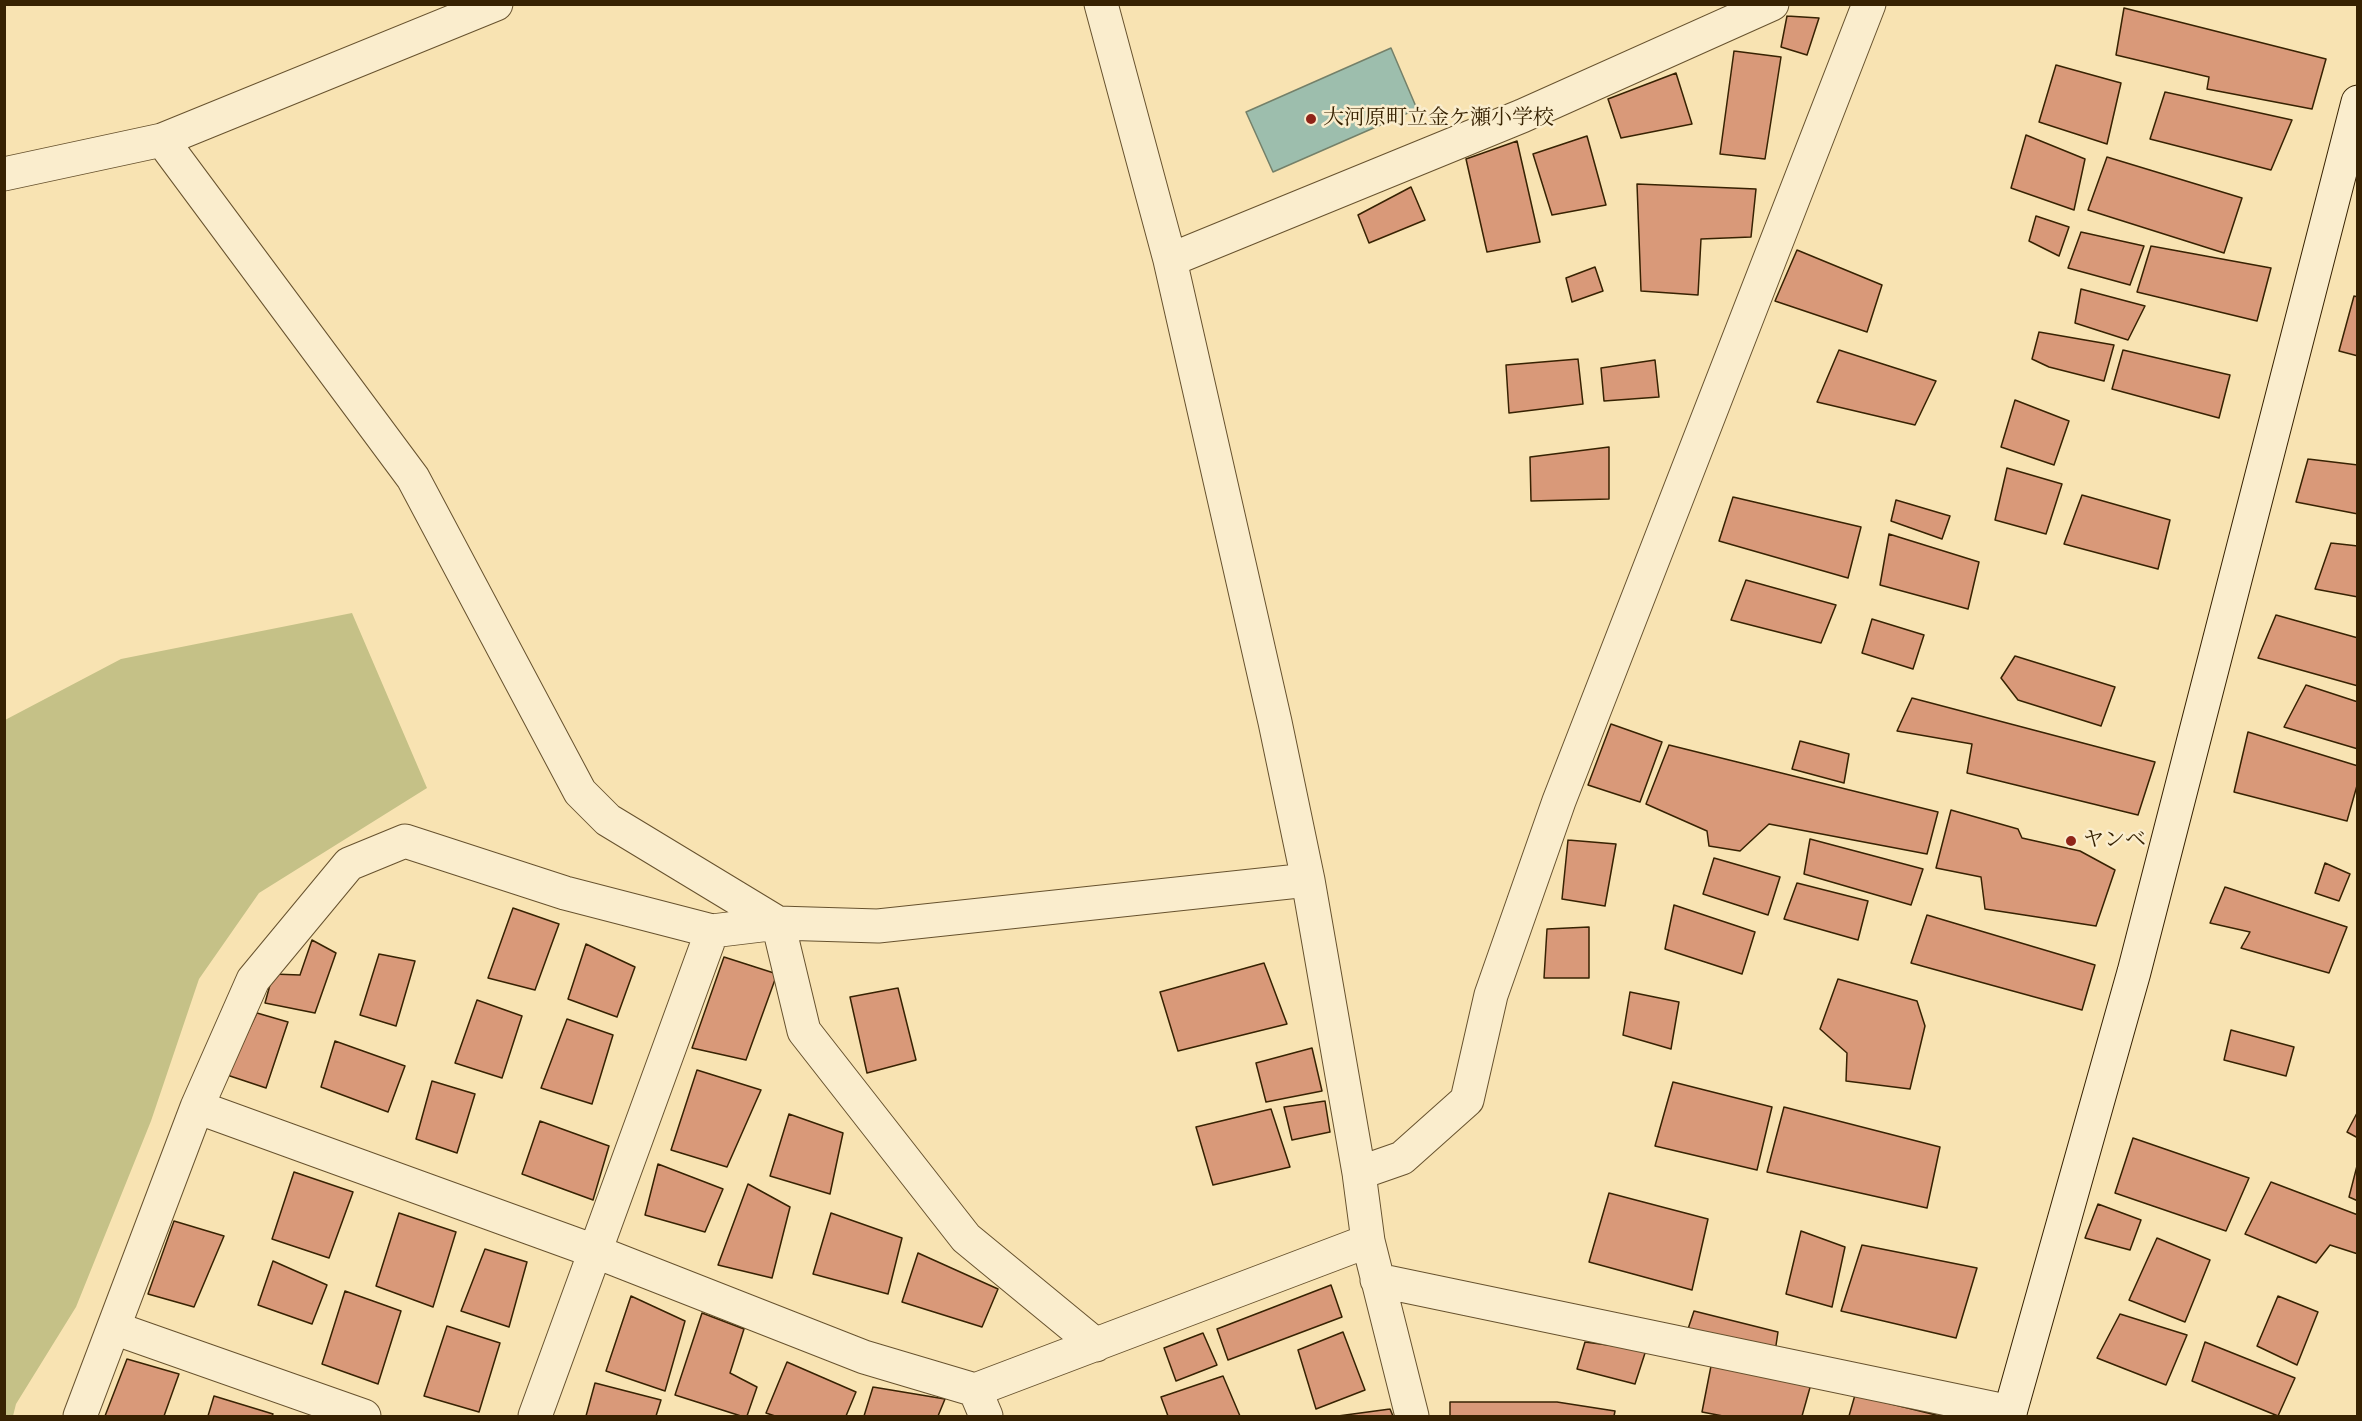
<!DOCTYPE html>
<meta charset="utf-8">
<style>
body{margin:0}
#map{position:relative;width:2362px;height:1421px;overflow:hidden;background:#f8e3b2;font-family:"IM FELL French Canon",serif}
canvas{display:block}
.frame{position:absolute;inset:0;border:6px solid #372202;pointer-events:none}
</style>
<div id="map">
<canvas width="2362" height="1421"></canvas>
<div class="frame"></div>
</div>
<script>
const ctx = document.querySelector('canvas').getContext('2d');
ctx.lineJoin = 'round';
function fillPath(path, color) {
  ctx.fillStyle = color;
  ctx.fill(path, 'evenodd');
}
function poly(rows) {
  const path = new Path2D();
  for (const r of rows) {
    path.moveTo(r[0], r[1]);
    for (let i = 2; i < r.length; i += 2) path.lineTo(r[i], r[i + 1]);
  }
  return path;
}
function strokePath(path, color, width, dash) {
  ctx.strokeStyle = color;
  ctx.lineWidth = width;
  ctx.lineCap = dash ? 'butt' : 'round';
  ctx.setLineDash(dash || []);
  ctx.stroke(path);
}
function label(font, color, halo, rows, align = 'center') {
  ctx.font = font + ' "IM FELL French Canon","Noto Serif JP",serif';
  ctx.lineWidth = 5;
  ctx.setLineDash([]);
  ctx.textBaseline = 'middle';
  ctx.strokeStyle = halo;
  ctx.fillStyle = color;
  for (const [text, x, y, turn = 0] of rows) {
    ctx.save();
    ctx.translate(x, y);
    ctx.rotate((+turn || 0) * Math.PI / 180);
    ctx.textAlign = isNaN(turn) ? turn : align;
    if (halo) ctx.strokeText(text, 0, 0);
    ctx.fillText(text, 0, 0);
    ctx.restore();
  }
}
fillPath(poly([
 [352,613,427,788,259,893,199,979,151,1121,76,1307,16,1404,13,1416,5,1416,5,720,121,659]
]), '#c5c187');
const water = poly([
 [1391,48,1417,109,1273,172,1246,112,1391,48]
]);
fillPath(water, '#9dbead');
strokePath(water, '#748069', 1.5);
const building = poly([
 [2124,8,2326,59,2312,109,2207,89,2209,77,2116,55,2124,8],
 [1787,16,1819,18,1807,55,1781,47,1787,16],
 [1734,51,1781,57,1765,159,1720,154,1734,51],
 [2056,65,2121,83,2107,144,2039,122,2056,65],
 [1676,73,1692,124,1621,138,1608,99,1676,73],
 [2165,92,2292,120,2271,170,2150,139,2165,92],
 [2026,135,2085,159,2074,210,2011,188,2026,135],
 [1587,136,1606,205,1552,215,1533,154,1587,136],
 [1517,141,1540,242,1487,252,1466,159,1517,141],
 [2107,157,2242,198,2224,253,2088,210,2107,157],
 [1637,184,1756,189,1751,237,1701,239,1698,295,1641,291,1637,184],
 [1411,187,1425,220,1369,243,1358,215,1411,187],
 [2036,216,2069,227,2059,256,2029,241,2036,216],
 [2081,232,2144,246,2130,285,2068,268,2081,232],
 [2151,246,2271,268,2257,321,2137,292,2151,246],
 [1797,250,1882,285,1867,332,1775,301,1797,250],
 [1595,267,1603,291,1572,302,1566,278,1595,267],
 [2081,289,2145,306,2128,340,2075,323,2081,289],
 [2354,296,2358,297,2358,356,2339,351,2354,296],
 [2039,332,2114,345,2104,381,2049,367,2032,359,2039,332],
 [1839,350,1936,381,1915,425,1817,402,1839,350],
 [2123,350,2230,375,2219,418,2112,389,2123,350],
 [1578,359,1583,404,1509,413,1506,365,1578,359],
 [1655,360,1659,397,1604,401,1601,368,1655,360],
 [2015,400,2069,421,2054,465,2001,447,2015,400],
 [1609,447,1609,499,1531,501,1530,457,1609,447],
 [2308,459,2358,465,2358,514,2296,502,2308,459],
 [2007,468,2062,484,2046,534,1995,520,2007,468],
 [2082,495,2170,520,2158,569,2064,544,2082,495],
 [1733,497,1861,527,1848,578,1719,541,1733,497],
 [1896,500,1950,516,1942,539,1891,521,1896,500],
 [1889,534,1979,562,1968,609,1880,585,1889,534],
 [2331,543,2358,546,2358,597,2315,589,2331,543],
 [1746,580,1836,605,1821,643,1731,620,1746,580],
 [2276,615,2358,638,2358,686,2258,658,2276,615],
 [1872,619,1924,635,1913,669,1862,653,1872,619],
 [2015,656,2115,687,2101,726,2018,700,2001,678,2015,656],
 [2306,685,2358,702,2358,749,2284,727,2306,685],
 [1912,698,2155,762,2138,815,1967,773,1972,744,1897,731,1912,698],
 [1611,724,1662,742,1640,802,1588,785,1611,724],
 [2248,732,2358,766,2358,782,2347,821,2234,792,2248,732],
 [1800,741,1849,754,1844,783,1792,769,1800,741],
 [1669,745,1938,812,1927,854,1769,824,1740,851,1709,846,1707,831,1646,804,1669,745],
 [1951,810,2018,829,2022,838,2080,851,2115,870,2096,926,1985,909,1981,877,1936,868,1951,810],
 [1810,839,1923,869,1911,905,1804,874,1810,839],
 [1568,840,1616,844,1605,906,1562,899,1568,840],
 [1714,858,1780,877,1768,915,1703,894,1714,858],
 [2325,863,2350,874,2339,901,2315,893,2325,863],
 [1797,883,1868,901,1858,940,1784,919,1797,883],
 [2225,887,2347,927,2329,973,2241,948,2250,932,2210,923,2225,887],
 [1674,905,1755,932,1742,974,1665,949,1674,905],
 [513,908,559,924,535,990,488,978,513,908],
 [1927,915,2095,965,2082,1010,1911,963,1927,915],
 [1589,927,1589,978,1544,978,1547,929,1589,927],
 [312,940,336,953,315,1013,265,1003,273,974,300,975,312,940],
 [586,944,635,967,617,1017,568,999,586,944],
 [379,954,415,961,396,1026,360,1015,379,954],
 [724,957,777,974,746,1060,692,1048,724,957],
 [1264,963,1287,1024,1178,1051,1160,992,1264,963],
 [1838,979,1917,1001,1925,1026,1910,1089,1846,1081,1847,1053,1820,1029,1838,979],
 [898,988,916,1060,867,1073,850,997,898,988],
 [1630,992,1679,1002,1671,1049,1623,1035,1630,992],
 [477,1000,522,1016,502,1078,455,1063,477,1000],
 [257,1013,288,1022,266,1088,227,1075,257,1013],
 [567,1019,613,1035,592,1104,541,1088,567,1019],
 [2231,1030,2294,1047,2286,1076,2224,1060,2231,1030],
 [335,1041,405,1066,388,1112,321,1087,335,1041],
 [1312,1048,1322,1091,1266,1102,1256,1063,1312,1048],
 [697,1070,761,1090,727,1167,671,1150,697,1070],
 [432,1081,475,1094,457,1153,416,1139,432,1081],
 [1673,1082,1772,1107,1757,1170,1655,1146,1673,1082],
 [1325,1101,1330,1132,1292,1140,1284,1107,1325,1101],
 [1784,1107,1940,1147,1927,1208,1767,1172,1784,1107],
 [1271,1109,1290,1167,1213,1185,1196,1127,1271,1109],
 [2357,1113,2358,1114,2358,1138,2347,1132,2357,1113],
 [789,1114,843,1133,830,1194,770,1176,789,1114],
 [540,1121,609,1146,593,1200,522,1174,540,1121],
 [2133,1138,2249,1178,2226,1231,2115,1193,2133,1138],
 [2358,1162,2358,1201,2349,1197,2358,1162],
 [658,1164,723,1189,705,1232,645,1215,658,1164],
 [294,1172,353,1192,329,1258,272,1239,294,1172],
 [2271,1182,2358,1215,2358,1254,2330,1245,2316,1263,2245,1234,2271,1182],
 [748,1184,790,1207,772,1278,718,1265,748,1184],
 [1609,1193,1708,1219,1692,1290,1589,1262,1609,1193],
 [2098,1204,2141,1220,2130,1250,2085,1238,2098,1204],
 [399,1213,456,1232,433,1307,376,1286,399,1213],
 [831,1213,902,1238,888,1294,813,1274,831,1213],
 [174,1221,224,1236,194,1307,148,1294,174,1221],
 [1801,1231,1845,1247,1832,1307,1786,1294,1801,1231],
 [2157,1238,2210,1260,2185,1322,2129,1300,2157,1238],
 [1862,1245,1977,1268,1956,1338,1841,1311,1862,1245],
 [485,1249,527,1262,509,1327,461,1311,485,1249],
 [918,1253,998,1289,982,1327,902,1302,918,1253],
 [273,1261,327,1285,312,1324,258,1305,273,1261],
 [1331,1285,1342,1317,1228,1360,1217,1329,1331,1285],
 [345,1291,401,1311,378,1384,322,1364,345,1291],
 [631,1296,685,1321,665,1391,606,1371,631,1296],
 [2278,1296,2318,1312,2297,1365,2257,1346,2278,1296],
 [1694,1311,1778,1332,1775,1352,1688,1329,1694,1311],
 [702,1313,744,1329,730,1373,757,1387,747,1416,741,1416,675,1395,702,1313],
 [2120,1314,2187,1335,2166,1385,2097,1358,2120,1314],
 [447,1326,500,1343,479,1412,424,1396,447,1326],
 [1343,1332,1365,1390,1316,1409,1298,1350,1343,1332],
 [1203,1333,1217,1365,1176,1381,1164,1348,1203,1333],
 [1585,1342,1646,1350,1635,1384,1577,1369,1585,1342],
 [2205,1342,2295,1378,2278,1416,2192,1381,2205,1342],
 [127,1359,179,1374,164,1416,105,1416,127,1359],
 [787,1362,856,1392,846,1416,775,1416,766,1413,787,1362],
 [1711,1366,1811,1384,1802,1416,1723,1416,1702,1412,1711,1366],
 [1223,1376,1240,1416,1168,1416,1161,1397,1223,1376],
 [595,1383,661,1400,656,1416,586,1416,595,1383],
 [873,1387,945,1399,938,1416,864,1416,873,1387],
 [1855,1395,1940,1416,1849,1416,1855,1395],
 [214,1396,273,1414,272,1416,208,1416,214,1396],
 [1450,1402,1557,1402,1615,1411,1614,1416,1450,1416,1450,1402],
 [1390,1409,1393,1416,1338,1416,1390,1409]
]);
fillPath(building, '#d99979');
strokePath(building, '#372202', 1.5);
const street = poly([
 [1101,4,1170,260,1275,722,1308,880,1359,1173,1368,1241,1412,1416],
 [162,140,413,478,580,792,608,820,778,923,804,1031,966,1238,1096,1345],
 [4,174,162,140,496,4],
 [1170,260,1522,116,1772,4],
 [197,1107,253,980,349,864,405,841,565,893,712,931],
 [1359,1173,1402,1158,1467,1100,1491,995,1559,801,1869,4],
 [1377,1280,2010,1412],
 [114,1328,364,1416],
 [975,1390,986,1416],
 [80,1416,197,1107,594,1251,864,1357,975,1390,1368,1241],
 [535,1416,712,931,778,923,878,926,1308,880]
]);
const secondary = poly([
 [2009,1416,2134,972,2358,102]
]);
strokePath(street, '#67522e', 35);
strokePath(secondary, '#372202', 35);
strokePath(street, '#faedcd', 33);
strokePath(secondary, '#faedcd', 33);
for (const [x, y, r, color] of [
 [1311,119,6,"#8f2418"],
 [2071,841,6,"#8f2418"]
]) {
  const dot = new Path2D();
  dot.arc(x, y, r, 0, 2 * Math.PI);
  ctx.fillStyle = color;
  ctx.fill(dot);
  strokePath(dot, '#faedcd', 2);
}
label('21px', '#372202', '#faedcd', [
 ["大河原町立金ケ瀬小学校",1323,119],
 ["ヤンベ",2083,841]
], 'left');
</script>
